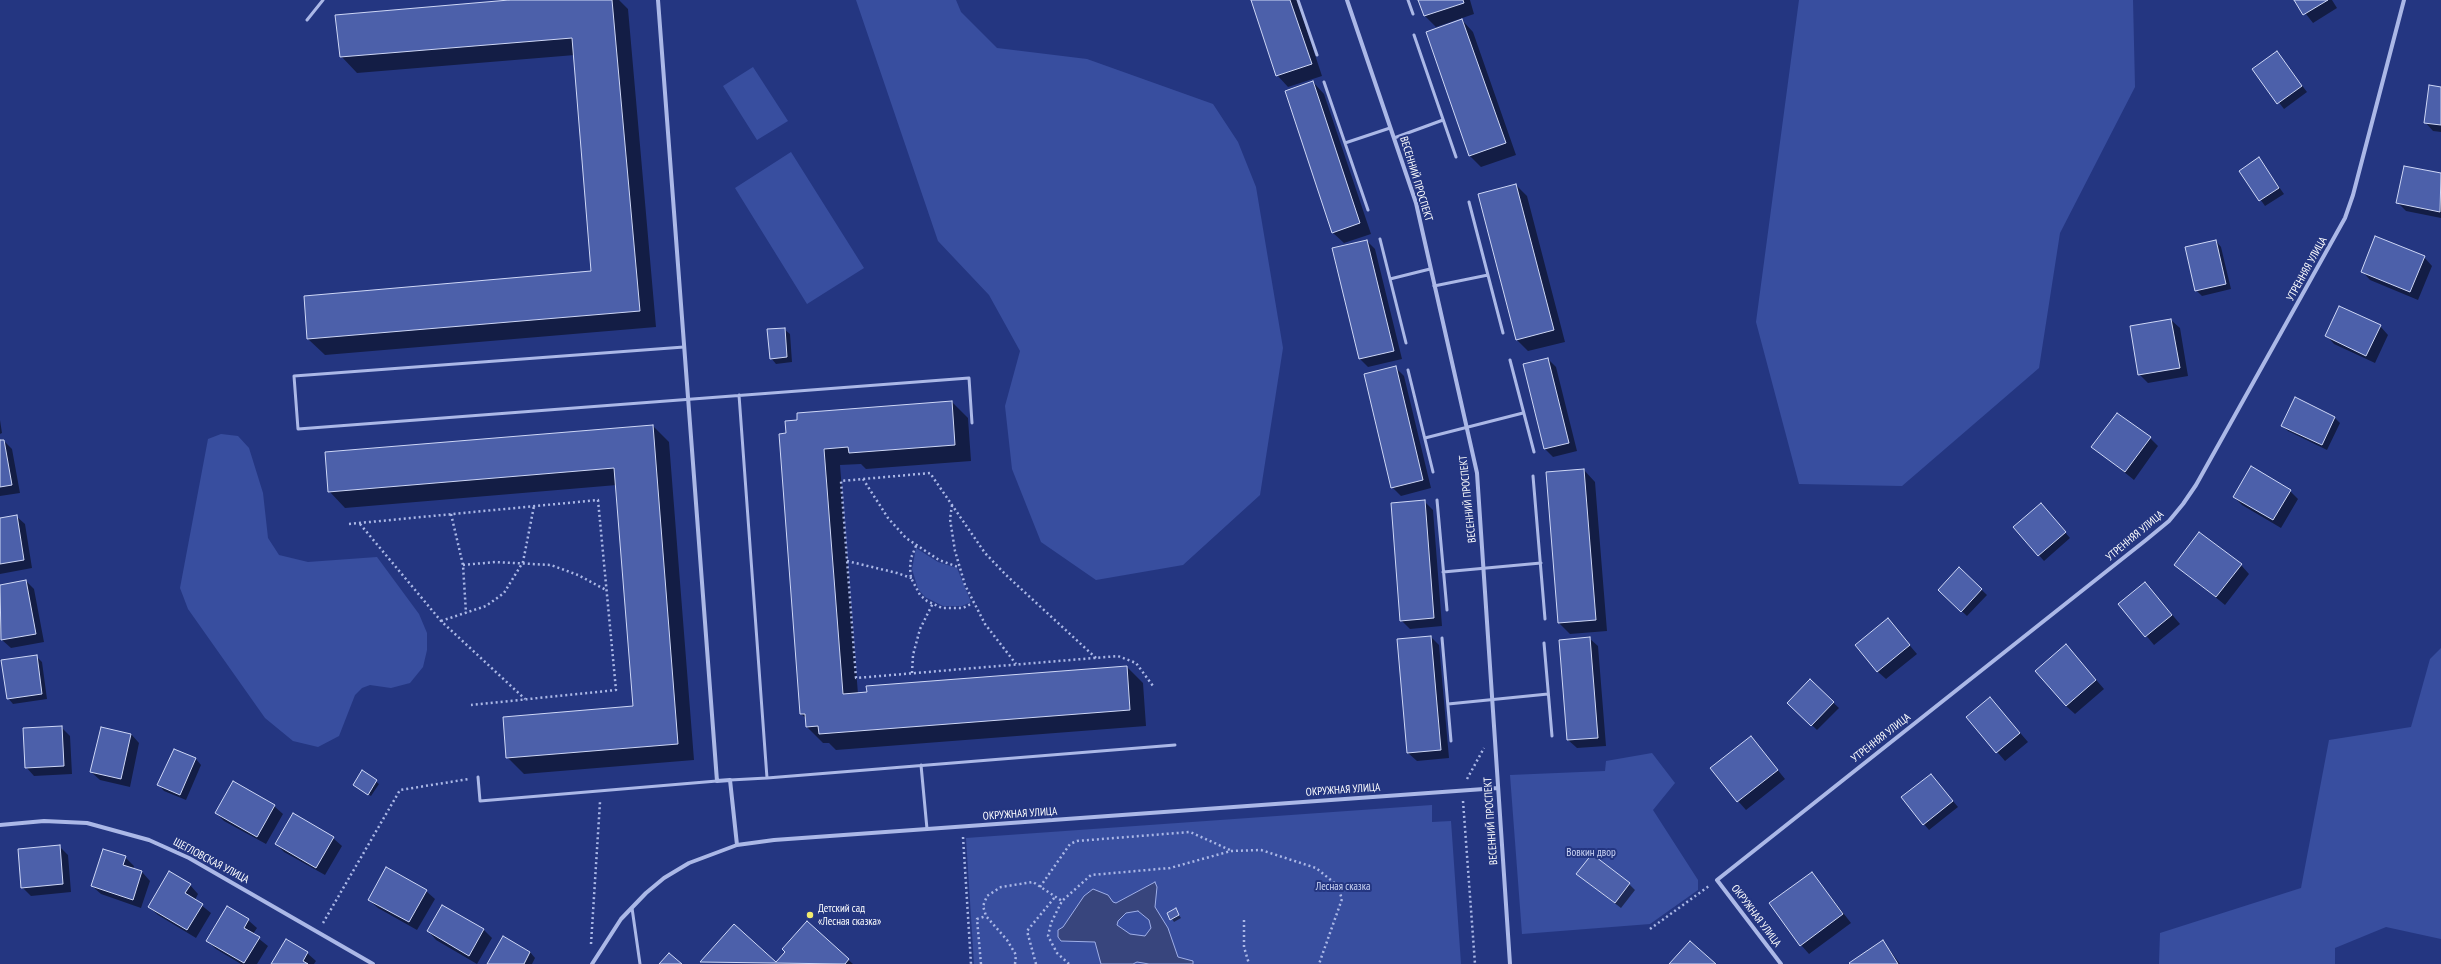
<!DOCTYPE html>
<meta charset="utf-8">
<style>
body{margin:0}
canvas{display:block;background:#243681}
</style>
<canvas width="2441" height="964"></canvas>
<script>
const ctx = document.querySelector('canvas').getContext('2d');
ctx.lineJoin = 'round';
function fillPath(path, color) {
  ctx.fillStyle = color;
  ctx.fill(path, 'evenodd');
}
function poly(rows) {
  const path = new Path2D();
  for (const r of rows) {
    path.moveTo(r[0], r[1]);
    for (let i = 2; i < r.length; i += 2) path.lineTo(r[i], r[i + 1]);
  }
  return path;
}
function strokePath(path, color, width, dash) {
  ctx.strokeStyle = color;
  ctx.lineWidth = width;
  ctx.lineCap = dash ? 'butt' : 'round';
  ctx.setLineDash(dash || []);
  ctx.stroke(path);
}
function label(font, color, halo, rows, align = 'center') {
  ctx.font = font + ' "PT Sans Narrow",sans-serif';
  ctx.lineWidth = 4;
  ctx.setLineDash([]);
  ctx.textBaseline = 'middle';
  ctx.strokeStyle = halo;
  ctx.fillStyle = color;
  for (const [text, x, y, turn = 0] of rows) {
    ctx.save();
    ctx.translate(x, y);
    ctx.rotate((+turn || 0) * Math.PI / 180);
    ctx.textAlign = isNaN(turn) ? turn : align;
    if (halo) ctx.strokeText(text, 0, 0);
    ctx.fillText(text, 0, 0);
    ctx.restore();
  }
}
fillPath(poly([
 [856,0,956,0,961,12,997,48,1087,59,1213,104,1238,142,1256,187,1283,348,1260,495,1183,565,1096,580,1041,542,1012,469,1005,406,1020,351,989,295,938,241],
 [1799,0,2133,0,2135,87,2060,233,2039,368,1902,486,1799,484,1756,322],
 [753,67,788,121,757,140,723,86],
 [791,152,864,268,807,304,735,188],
 [221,434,238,436,249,448,263,493,268,538,279,555,308,562,377,557,419,614,427,633,427,650,423,667,410,683,391,688,370,685,362,688,355,695,339,736,318,747,293,741,265,718,188,609,180,588,208,439],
 [916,548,938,562,957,568,971,602,962,606,943,606,925,597,918,589,912,569],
 [2441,648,2441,939,2386,927,2335,948,2335,964,2159,964,2160,933,2301,888,2329,740,2411,727,2430,659],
 [1652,753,1675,783,1653,810,1698,880,1698,890,1650,924,1522,934,1510,775,1605,771,1606,761],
 [1432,805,1432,822,1451,821,1461,964,974,964,966,838]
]), '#384e9f');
const water = poly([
 [1155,882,1157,887,1155,907,1168,928,1178,957,1193,961,1193,964,1149,964,1137,962,1133,964,1101,964,1095,942,1061,941,1058,937,1058,930,1063,927,1084,896,1093,889,1108,895,1113,902,1116,903,1155,882],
 [1138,911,1149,920,1151,928,1145,936,1130,934,1117,925,1118,921,1126,913,1138,911]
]);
fillPath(water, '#38457d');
strokePath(water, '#9fafe8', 1);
fillPath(poly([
 [521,0,619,0,628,9,656,327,325,355,308,339,592,272,575,55,357,73,341,56],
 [1252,0,1297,0,1322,76,1288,87,1277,75],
 [1419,0,1470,0,1474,14,1436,27,1425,16],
 [2295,0,2332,0,2337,8,2313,23],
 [1462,20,1473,32,1516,155,1481,167,1470,156],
 [2277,53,2307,92,2284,109,2254,70],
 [1313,82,1324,94,1371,234,1344,243,1332,232],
 [2441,88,2441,132,2433,131,2425,122],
 [2259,159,2284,194,2265,206,2240,171],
 [2405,167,2441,174,2441,218,2406,211,2398,203],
 [1516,185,1527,196,1565,342,1528,351,1517,340,1479,195],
 [1367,241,1375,249,1402,359,1368,367,1360,359,1333,249],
 [2216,241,2221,247,2231,289,2202,296,2196,290],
 [2424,257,2432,266,2418,300,2370,280,2362,271],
 [2171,320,2180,328,2188,376,2148,383,2139,374],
 [2380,326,2388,335,2375,363,2334,344,2326,335],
 [784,329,790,334,792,362,776,364,771,358],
 [1548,359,1556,367,1577,451,1553,457,1545,449,1524,365],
 [1396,368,1404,376,1431,488,1401,496,1392,487],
 [952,402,968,418,971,461,866,469,861,464,840,465,858,694,1127,667,1143,683,1146,726,836,750,829,743,823,743,807,727,807,719,801,714,780,435],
 [2335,418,2340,423,2327,450,2288,431,2282,426],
 [0,420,2,433,0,434],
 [653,426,669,442,694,760,524,774,507,757,634,707,617,485,345,508,329,491],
 [2150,438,2158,446,2134,480,2093,447],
 [0,441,4,441,12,449,20,493,0,496],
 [1584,470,1595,482,1607,631,1570,634,1559,623],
 [2290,491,2298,499,2281,528,2242,505,2234,497],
 [1424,501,1433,510,1442,626,1410,629,1401,620],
 [2046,510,2070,538,2044,561,2014,527],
 [16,516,25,524,32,568,0,574,0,519],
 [2175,564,2241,565,2249,574,2225,605],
 [1959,568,1987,595,1967,616,1939,590],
 [26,581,34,589,44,642,11,648,2,640,0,628,0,586],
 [2153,592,2180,624,2154,645,2120,604],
 [1888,620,1917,654,1886,679,1877,671],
 [1431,637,1439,645,1449,758,1417,761,1408,753],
 [1589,638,1598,646,1606,746,1577,748,1568,740],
 [2074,654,2104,689,2075,714,2066,706],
 [36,656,42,662,47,699,13,704,8,698],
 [1810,681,1839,708,1817,730,1789,703],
 [1990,698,2028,742,2005,761,1967,717],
 [62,728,70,736,72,774,34,776,26,767],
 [101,728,131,734,139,743,130,787,100,780,91,772],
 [1751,737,1785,779,1746,810,1738,801],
 [174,750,196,759,201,765,186,800,164,791,159,785],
 [362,772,379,784,371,796,356,787],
 [1931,775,1958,807,1929,830,1924,824],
 [274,806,283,814,266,844,224,821,216,813],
 [333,838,342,846,325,875,284,852,276,844],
 [59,846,68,855,71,892,31,896,22,887],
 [125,857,134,866,133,869,142,872,150,881,141,908,101,894,92,886],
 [1812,873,1851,923,1809,954,1801,945],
 [1583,879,1629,884,1635,890,1621,908],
 [190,885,198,894,195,900,211,913,196,938,158,915,149,907],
 [426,891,435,899,417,930,378,908,369,900],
 [443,906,484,930,492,938,477,964,436,940,428,931],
 [1175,910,1181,918,1174,922,1168,913],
 [248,920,257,928,253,934,268,946,257,964,241,964,216,949,207,941],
 [807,923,853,964,701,962,734,926,776,963],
 [503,938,530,952,535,958,532,964,488,964],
 [1883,941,1900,964,1851,964],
 [307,953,316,961,314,964,273,964]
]), '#0007');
const building = poly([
 [509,0,612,0,640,311,307,339,304,296,591,271,572,38,340,57,335,15,509,0],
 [1251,0,1290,0,1312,64,1276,76,1251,0],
 [1418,0,1463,0,1464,3,1424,16,1418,0],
 [2294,0,2328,0,2303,15,2294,0],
 [1462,19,1506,143,1469,156,1426,32,1462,19],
 [2277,51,2302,86,2277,104,2252,69,2277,51],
 [1313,81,1360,223,1332,233,1285,91,1313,81],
 [2429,85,2441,87,2441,125,2424,123,2429,85],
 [2259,157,2279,188,2259,201,2239,171,2259,157],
 [2404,166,2441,173,2440,212,2396,203,2404,166],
 [1516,184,1554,330,1516,340,1478,194,1516,184],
 [2375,236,2425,256,2410,292,2361,272,2375,236],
 [1367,240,1394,351,1359,359,1332,248,1367,240],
 [2216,240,2226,284,2195,291,2185,247,2216,240],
 [2339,306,2381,325,2366,356,2325,336,2339,306],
 [2171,319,2180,368,2138,375,2130,326,2171,319],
 [785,328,787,357,770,359,767,329,785,328],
 [1548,358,1569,443,1544,449,1523,364,1548,358],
 [1396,366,1423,480,1391,488,1364,374,1396,366],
 [2295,397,2335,417,2322,445,2281,426,2295,397],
 [952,401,955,445,849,453,848,447,824,449,843,694,867,692,866,686,1127,666,1130,710,819,734,818,726,806,727,805,714,800,714,779,434,786,433,785,421,797,420,797,413,952,401],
 [2117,413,2151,437,2125,472,2091,447,2117,413],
 [653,425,678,744,506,758,503,717,633,706,614,468,328,492,325,452,653,425],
 [0,440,4,440,12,485,0,487,0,440],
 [2251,466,2291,490,2273,520,2233,497,2251,466],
 [1584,469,1596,620,1558,623,1546,472,1584,469],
 [1425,500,1434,618,1400,621,1391,503,1425,500],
 [2041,503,2066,532,2038,556,2013,527,2041,503],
 [17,515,24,560,0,564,0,518,17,515],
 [2199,532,2242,564,2216,597,2174,565,2199,532],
 [1959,567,1982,589,1961,612,1938,590,1959,567],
 [26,580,36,634,1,640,0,585,26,580],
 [2145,582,2172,615,2145,637,2118,604,2145,582],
 [1888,618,1910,645,1877,672,1855,645,1888,618],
 [1431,636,1441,750,1407,753,1397,639,1431,636],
 [1590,637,1598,738,1567,740,1559,640,1590,637],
 [2066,644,2096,680,2066,706,2035,671,2066,644],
 [37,655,42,694,7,699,1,660,37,655],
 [1810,679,1834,702,1811,726,1787,703,1810,679],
 [1990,697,2020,733,1996,753,1966,717,1990,697],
 [62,726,64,766,25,768,23,728,62,726],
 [101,727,131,734,121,779,90,772,101,727],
 [1751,736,1778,770,1737,802,1710,768,1751,736],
 [174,749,196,758,180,795,157,785,174,749],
 [362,770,377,780,368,795,353,785,362,770],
 [1931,774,1953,801,1923,825,1901,797,1931,774],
 [233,781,275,805,257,837,215,813,233,781],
 [293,813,334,837,316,868,275,844,293,813],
 [60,845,63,884,21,888,18,849,60,845],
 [103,849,126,856,123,865,142,871,133,900,91,886,103,849],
 [1592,854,1630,883,1615,903,1576,874,1592,854],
 [386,867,427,890,409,922,368,900,386,867],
 [169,871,191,884,185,893,203,904,187,930,148,907,169,871],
 [1812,872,1843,914,1800,946,1769,903,1812,872],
 [442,905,484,929,469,956,427,931,442,905],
 [227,906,249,919,244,928,260,937,244,963,206,941,227,906],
 [1176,908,1179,915,1170,920,1167,913,1176,908],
 [807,921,849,959,845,964,700,962,734,924,776,962,785,952,782,949,807,921],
 [503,936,530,952,524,964,487,964,503,936],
 [286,939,308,952,303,961,308,964,271,964,286,939],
 [1883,940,1898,964,1850,964,1849,963,1883,940],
 [1690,941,1716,964,1669,964,1690,941],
 [669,953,682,964,659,964,669,953]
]);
fillPath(building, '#4c60aa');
strokePath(building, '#ced7f6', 1);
strokePath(poly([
 [863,479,888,518,906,538,939,560,958,567],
 [952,505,950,519,955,551,965,585,985,624,1016,664],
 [451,514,463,565,466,613],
 [349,524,598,500,616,690,471,705],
 [360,524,441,621,525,699],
 [916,546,911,558,910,568,911,578,920,595,927,601,942,608,963,608,973,603],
 [847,561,897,573,914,579],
 [463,565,495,562,551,565,578,575,606,590],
 [441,621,486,606,504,593,523,562,534,506],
 [1096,658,1006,575,985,553,930,473,841,481,856,678,1118,656,1136,663,1153,686],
 [912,673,913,655,920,629,933,603],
 [1467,779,1484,748],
 [1463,801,1475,964],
 [963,837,971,964],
 [1040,887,1070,844,1077,841,1190,832,1230,850],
 [1244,920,1244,947,1249,964],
 [323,923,400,790,469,779],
 [1650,929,1709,886],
 [591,944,600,802],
 [981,964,977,919,986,916],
 [1015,964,1016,955,1007,940,986,916,983,906,987,896,1001,887,1033,882,1062,901],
 [1036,964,1027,931,1055,897],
 [1069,964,1057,953,1048,936,1051,923,1062,901,1091,875,1170,868,1231,851,1261,850,1316,868,1337,885,1342,899,1319,964]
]), '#abb8e7', 2.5, [2, 3]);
strokePath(poly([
 [1298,0,1317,55],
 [1408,0,1413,14],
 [307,20,323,0],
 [1414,35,1456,157],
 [1324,82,1368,210],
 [1394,138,1443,120],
 [1345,143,1390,128],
 [1469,202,1503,333],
 [1380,239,1406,343],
 [1390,279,1430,269],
 [1434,286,1488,275],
 [684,347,294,376,298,429,969,378,972,423],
 [1510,360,1534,452],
 [1408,370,1433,472],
 [739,395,767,778,1175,745],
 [1425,438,1523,413],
 [1533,476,1545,619],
 [1437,500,1447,610],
 [1443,572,1541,563],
 [1442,638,1451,741],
 [1544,643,1552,736],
 [1448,704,1548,694],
 [921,765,927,829],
 [478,777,480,801,717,781],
 [730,780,767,778],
 [632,908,640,964]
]), '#abb8e7', 3);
strokePath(poly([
 [658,0,717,781,730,780,737,845],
 [1347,0,1416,203,1477,473,1510,964],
 [0,825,44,821,87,823,149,840,189,858,373,964],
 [592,964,621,919,646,893,664,878,689,863,737,845,774,840,1498,788],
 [1781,964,1717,880,2146,540,2169,521,2183,504,2196,485,2345,218,2353,195,2404,0]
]), '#abb8e7', 4);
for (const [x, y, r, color] of [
 [810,915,4,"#f2eb6e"]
]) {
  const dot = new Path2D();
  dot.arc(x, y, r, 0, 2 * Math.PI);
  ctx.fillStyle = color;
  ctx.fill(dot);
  strokePath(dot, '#243681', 1.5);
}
label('11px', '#fff', '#243681', [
 ["ВЕСЕННИЙ ПРОСПЕКТ",1416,179,73],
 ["УТРЕННЯЯ УЛИЦА",2307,269,-61],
 ["ВЕСЕННИЙ ПРОСПЕКТ",1468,499,-96],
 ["УТРЕННЯЯ УЛИЦА",2135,536,-40],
 ["УТРЕННЯЯ УЛИЦА",1881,738,-38],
 ["ОКРУЖНАЯ УЛИЦА",1343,790,-4],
 ["ОКРУЖНАЯ УЛИЦА",1020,814,-4],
 ["ВЕСЕННИЙ ПРОСПЕКТ",1491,821,-94],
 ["ЩЕГЛОВСКАЯ УЛИЦА",211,861,28],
 ["ОКРУЖНАЯ УЛИЦА",1756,916,53]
]);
label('11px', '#ced7f6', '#243681', [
 ["Вовкин двор",1591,853],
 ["Лесная сказка",1343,887]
]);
label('11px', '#fff', '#243681', [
 ["Детский сад",818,909],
 ["«Лесная сказка»",818,922]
], 'left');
</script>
